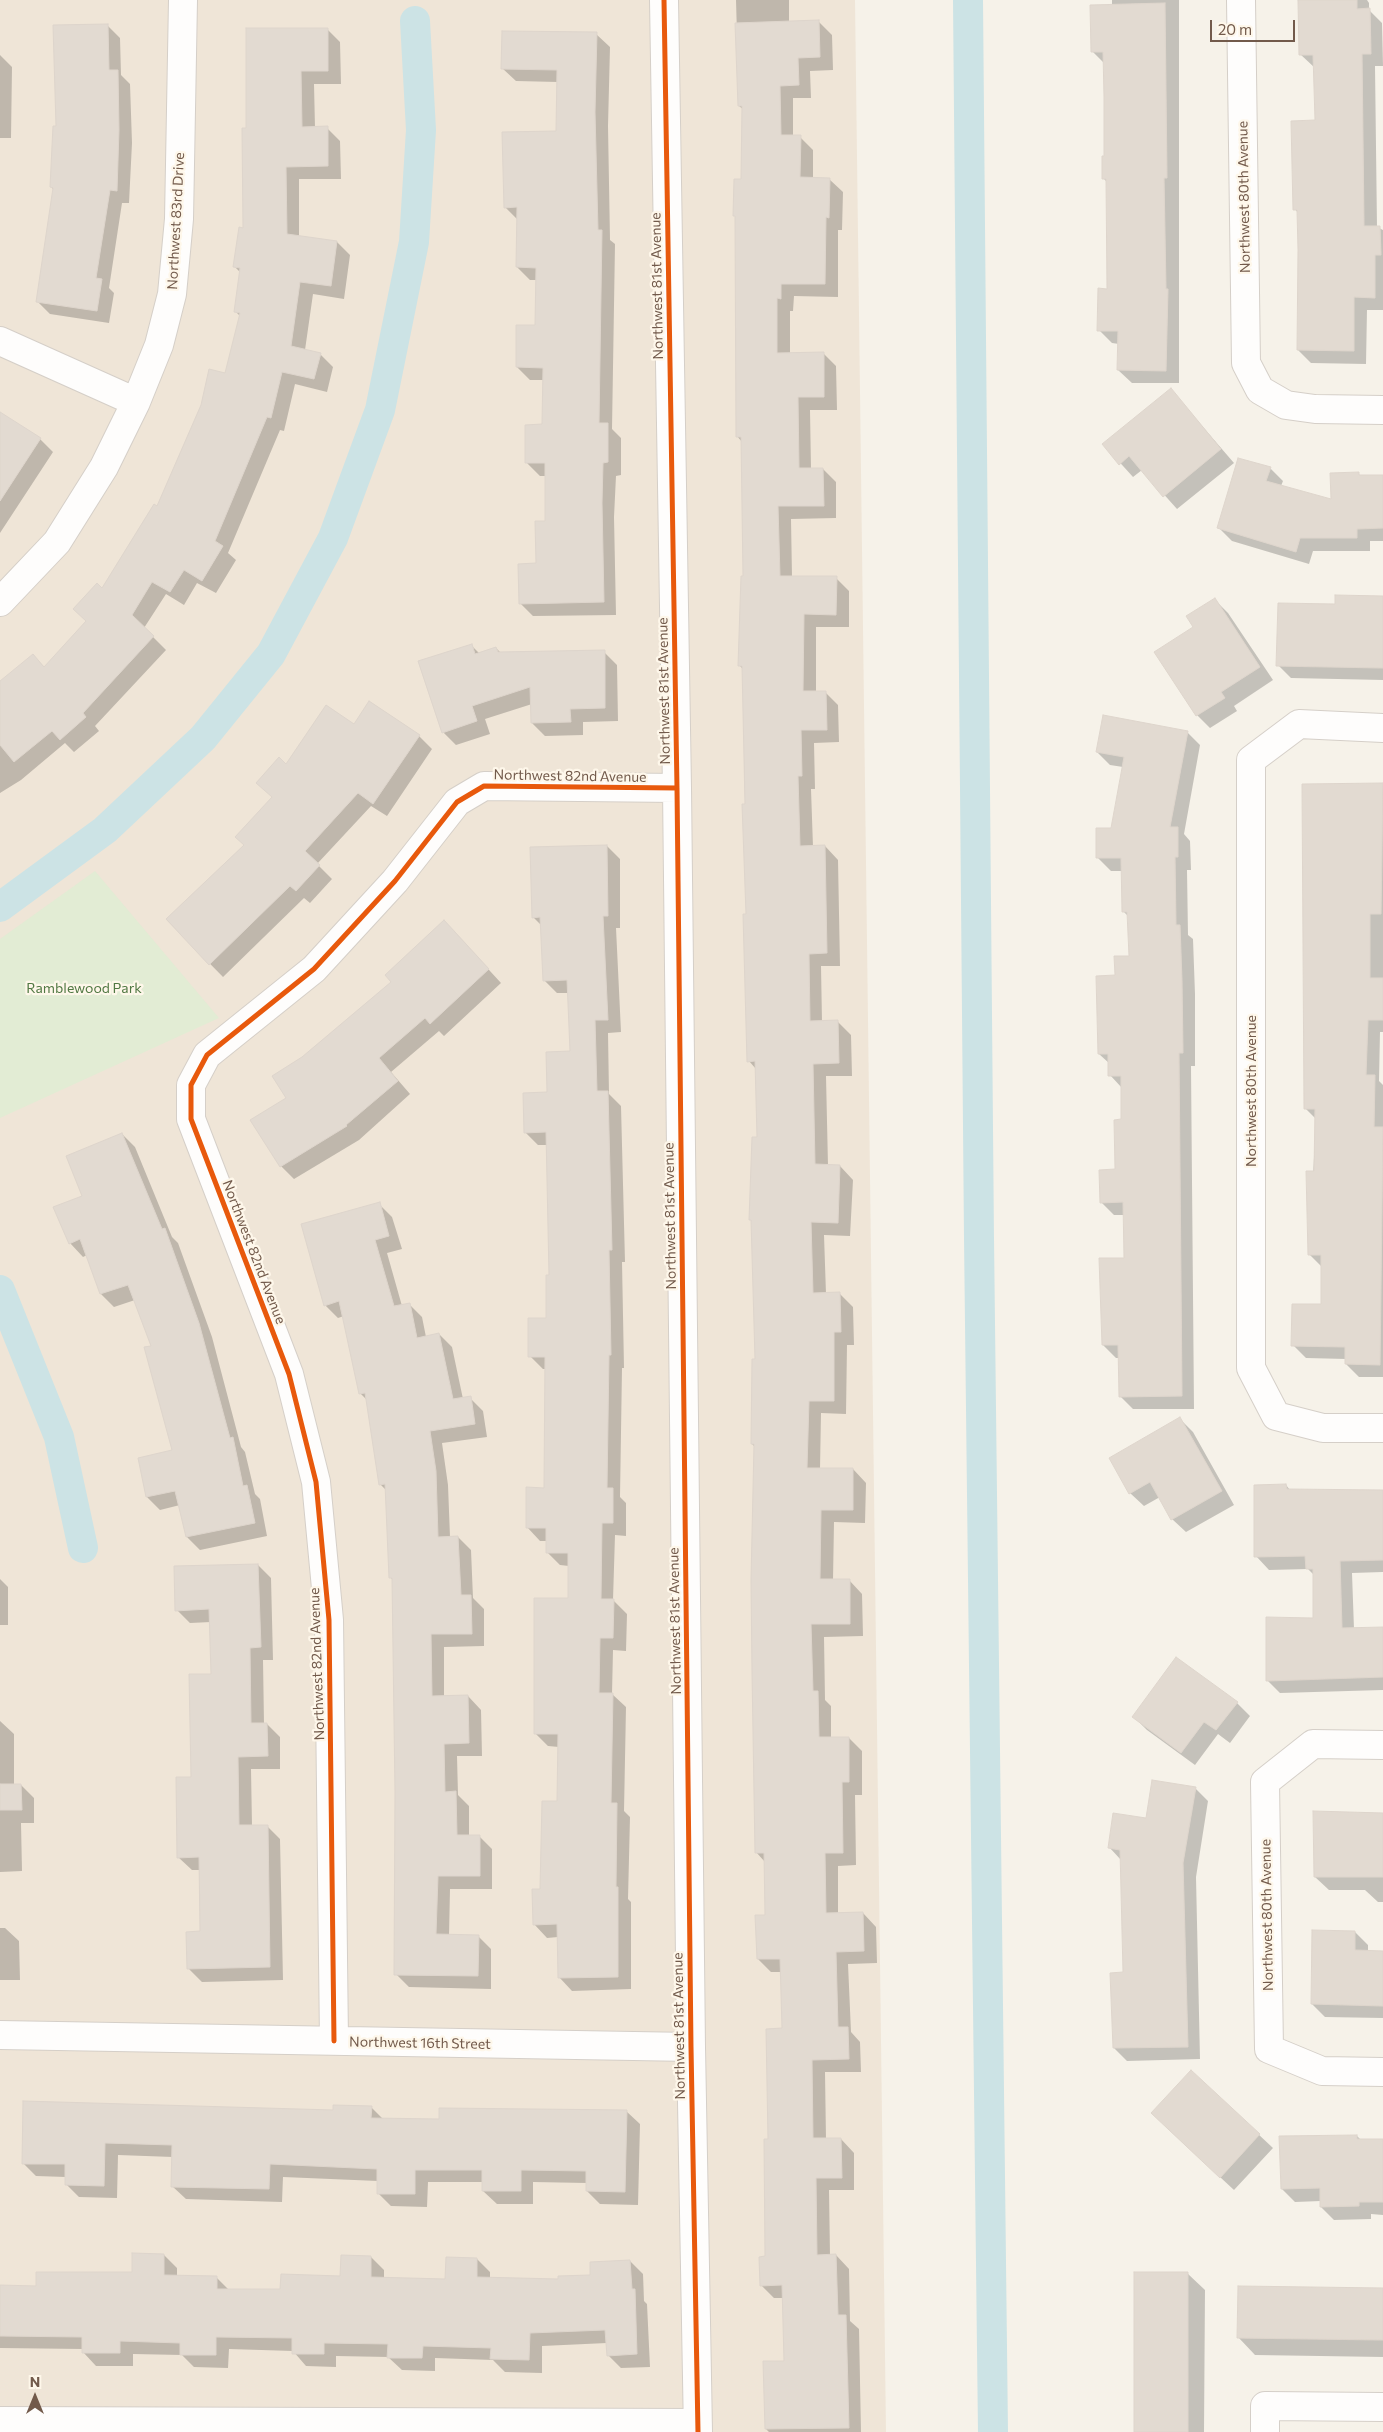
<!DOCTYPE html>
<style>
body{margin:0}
#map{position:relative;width:1383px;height:2432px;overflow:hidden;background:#f6f2e9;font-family:Commissioner,sans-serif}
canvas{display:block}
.north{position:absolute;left:10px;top:2372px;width:50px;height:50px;-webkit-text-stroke:4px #fef7ea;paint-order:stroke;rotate:0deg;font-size:14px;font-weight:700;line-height:20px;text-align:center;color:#725a4b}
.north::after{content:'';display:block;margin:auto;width:18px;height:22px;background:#725a4b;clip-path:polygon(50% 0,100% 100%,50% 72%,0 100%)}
.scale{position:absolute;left:1210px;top:20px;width:85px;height:22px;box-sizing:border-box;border:2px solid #725a4b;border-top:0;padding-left:6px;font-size:15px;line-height:18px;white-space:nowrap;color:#725a4b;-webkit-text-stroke:4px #fef7ea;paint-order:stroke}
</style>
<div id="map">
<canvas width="1383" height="2432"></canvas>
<div class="north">N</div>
<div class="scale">20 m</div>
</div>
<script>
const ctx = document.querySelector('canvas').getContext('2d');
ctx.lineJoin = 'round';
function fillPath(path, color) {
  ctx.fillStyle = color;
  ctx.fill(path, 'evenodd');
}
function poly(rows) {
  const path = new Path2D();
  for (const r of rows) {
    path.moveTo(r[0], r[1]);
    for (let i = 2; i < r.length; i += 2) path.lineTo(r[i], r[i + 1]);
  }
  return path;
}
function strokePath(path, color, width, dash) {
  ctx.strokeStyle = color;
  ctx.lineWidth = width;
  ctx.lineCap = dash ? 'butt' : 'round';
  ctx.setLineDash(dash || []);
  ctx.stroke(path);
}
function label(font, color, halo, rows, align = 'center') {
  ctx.font = font + ' Commissioner,sans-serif';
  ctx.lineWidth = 4.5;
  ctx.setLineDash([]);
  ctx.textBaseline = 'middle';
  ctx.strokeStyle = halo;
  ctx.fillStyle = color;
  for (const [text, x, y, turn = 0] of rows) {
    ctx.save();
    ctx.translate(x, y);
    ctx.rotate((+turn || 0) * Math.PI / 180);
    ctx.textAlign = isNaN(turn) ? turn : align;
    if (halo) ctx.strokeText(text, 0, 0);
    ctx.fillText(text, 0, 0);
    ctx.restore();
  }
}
fillPath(poly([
 [0,0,855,0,886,2432,0,2432]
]), '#efe5d7');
fillPath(poly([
 [95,871,219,1018,0,1118,0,939]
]), '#e2ecd4');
fillPath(poly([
 [736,0,789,0,789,22,818,21,832,35,833,70,810,71,811,98,793,98,793,136,800,137,813,150,813,179,829,179,843,192,842,230,838,230,838,297,794,296,793,311,790,311,790,354,823,353,836,366,837,410,810,410,811,469,823,469,836,482,836,518,791,519,792,577,836,578,849,591,849,627,816,627,816,692,825,692,838,705,839,742,814,743,815,789,811,789,813,847,825,846,838,860,840,966,821,966,822,1022,838,1022,851,1035,852,1076,826,1076,828,1166,840,1166,853,1180,850,1236,824,1235,826,1294,840,1294,853,1307,854,1345,847,1345,846,1414,821,1413,820,1469,853,1469,866,1483,865,1523,834,1522,833,1580,849,1580,862,1594,863,1636,824,1637,825,1700,831,1706,831,1738,849,1738,862,1751,862,1795,855,1795,856,1865,838,1866,838,1914,863,1913,876,1927,877,1963,848,1964,851,2032,860,2042,861,2072,825,2072,826,2140,841,2139,854,2153,854,2190,829,2190,830,2256,836,2255,849,2269,850,2321,859,2329,861,2432,769,2432,766,2429,785,2362,783,2298,774,2298,761,2285,766,2258,769,2140,784,2030,782,1972,771,1972,758,1959,766,1916,765,1862,756,1852,755,1447,752,1444,757,1361,752,1222,750,1219,758,1138,756,1069,749,1061,743,669,740,666,744,577,742,442,737,436,744,110,739,106],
 [1112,0,1179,0,1179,383,1132,383,1118,370,1119,344,1112,343,1099,330,1108,290,1107,182,1104,179,1104,63,1093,52,1112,6],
 [1299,0,1367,0,1369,3,1369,10,1382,23,1383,66,1375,66,1377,227,1383,230,1383,310,1367,310,1366,364,1311,363,1298,350,1298,213,1295,209,1316,122,1315,68,1300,54],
 [107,25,120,38,121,75,130,84,132,143,129,203,122,203,109,288,114,293,109,323,50,314,37,301,54,190,51,187,57,127],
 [327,29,340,42,341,84,314,84,315,128,327,128,340,141,341,179,299,179,299,237,337,242,350,255,344,299,313,294,305,350,320,354,333,367,327,392,295,384,284,431,280,430,228,553,236,560,216,593,197,583,184,605,166,594,144,628,166,650,95,726,99,731,74,752,65,743,21,780,0,793,0,684,33,656,45,668,87,621,103,590,158,508,226,375,240,316,236,312,241,273,235,267,245,229,248,129],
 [596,34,610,47,608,126,610,240,615,244,612,429,621,438,621,475,616,476,614,517,616,615,533,616,520,603,537,565,547,522,546,476,540,476,527,463,543,426,544,380,530,380,517,367,536,326,537,280,530,280,517,267,518,220,505,207,557,132,558,82,516,81,502,68],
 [0,55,12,67,11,138,0,138],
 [1171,390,1234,463,1177,509,1142,470,1133,477,1104,445],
 [0,413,40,439,53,452,0,533],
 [1270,468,1283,481,1281,486,1332,501,1358,473,1361,477,1383,477,1383,541,1370,541,1370,551,1313,551,1309,564,1232,541,1219,528],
 [1383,596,1383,680,1291,678,1278,665,1337,605,1337,597],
 [1215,600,1228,613,1273,680,1234,706,1237,711,1210,728,1197,715,1156,652,1195,627],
 [471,645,480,654,496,648,501,653,604,652,617,665,618,721,583,722,583,735,545,736,532,723,532,704,485,719,490,734,456,745,443,732],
 [354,725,419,736,432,749,387,816,371,806,317,864,332,879,310,903,304,898,223,977,167,920,245,845,273,798,286,766],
 [1187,732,1200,745,1184,834,1190,841,1191,870,1187,870,1188,935,1193,939,1195,994,1195,1066,1191,1066,1194,1409,1133,1409,1120,1396,1120,1358,1116,1358,1103,1345,1125,1259,1124,1215,1114,1215,1101,1202,1117,1171,1122,1121,1122,1088,1110,1075,1110,1064,1099,1054,1116,977,1130,957,1129,917,1124,912,1123,871,1111,871,1098,858,1112,829,1123,767,1110,765,1097,752],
 [1383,784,1383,1032,1380,1032,1379,1081,1383,1085,1383,1377,1359,1377,1346,1364,1346,1359,1306,1358,1293,1345,1322,1306,1322,1267,1309,1254,1316,1119,1305,1108,1304,785],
 [607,846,620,859,620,928,616,928,621,1032,608,1033,609,1094,621,1106,625,1262,622,1262,624,1368,622,1368,620,1497,626,1503,626,1536,615,1535,613,1600,627,1614,626,1651,613,1650,612,1694,626,1707,624,1811,630,1817,628,1899,631,1902,631,1989,572,1991,559,1977,558,1937,547,1938,534,1924,558,1802,559,1747,548,1746,535,1733,569,1600,569,1566,560,1565,547,1552,547,1541,540,1541,527,1527,545,1489,546,1369,543,1369,530,1356,547,1320,550,1276,548,1145,538,1145,525,1132,572,1053,569,993,557,993,544,980,541,925,533,917],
 [457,935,501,983,444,1036,439,1031,391,1072,410,1094,359,1140,294,1179,281,1166,287,1099,303,1058],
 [122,1134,135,1147,172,1237,178,1243,212,1337,241,1447,245,1452,255,1494,260,1499,267,1536,200,1550,187,1537,180,1505,160,1510,147,1497,173,1451,152,1347,135,1300,114,1307,101,1294,87,1255,83,1257,70,1243,83,1196],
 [379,1204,392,1217,402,1249,387,1253,402,1306,409,1304,422,1317,426,1337,439,1334,452,1347,463,1399,470,1398,483,1411,487,1437,442,1443,448,1485,450,1537,458,1537,471,1550,473,1598,484,1609,484,1646,444,1647,444,1697,468,1696,481,1710,482,1756,457,1756,458,1795,469,1806,469,1836,479,1836,492,1849,492,1889,450,1889,449,1936,478,1936,491,1949,491,1989,409,1987,396,1974,397,1792,393,1580,391,1578,387,1491,380,1484,367,1400,360,1393,344,1316,338,1318,325,1305],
 [1180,1419,1193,1432,1234,1505,1186,1532,1172,1519,1160,1497,1144,1506,1130,1493],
 [1286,1485,1290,1490,1383,1491,1383,1572,1352,1573,1354,1629,1383,1629,1383,1690,1280,1693,1267,1680,1315,1619,1315,1576,1308,1569,1269,1570,1256,1556],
 [258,1565,271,1578,273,1660,263,1660,264,1724,267,1724,280,1737,280,1769,251,1769,252,1826,267,1826,280,1839,283,1980,202,1982,189,1969,202,1933,200,1870,192,1870,178,1857,213,1675,211,1622,190,1623,177,1610],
 [0,1579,8,1587,8,1625,0,1625],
 [1237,1703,1250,1716,1230,1743,1218,1734,1195,1765,1147,1730,1134,1717],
 [0,1721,14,1734,14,1785,21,1785,34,1798,34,1823,21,1823,22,1871,0,1872],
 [1195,1788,1208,1801,1196,1877,1200,2059,1127,2061,1114,2048,1124,1974,1121,1860,1109,1847],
 [1383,1814,1383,1902,1378,1902,1365,1890,1329,1890,1315,1877],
 [0,1928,5,1928,19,1941,20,1980,0,1980],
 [1355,1932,1368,1945,1368,1952,1383,1952,1383,2018,1325,2017,1312,2004],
 [1191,2071,1273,2148,1234,2190,1165,2126],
 [25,2102,334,2112,371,2107,384,2120,440,2120,626,2111,640,2124,638,2205,600,2204,587,2191,587,2183,533,2182,533,2204,497,2204,483,2191,483,2182,428,2182,427,2207,391,2206,378,2193,378,2181,283,2177,282,2202,186,2199,172,2186,173,2157,118,2155,117,2198,79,2197,66,2184,66,2177,36,2176,23,2163],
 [1357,2136,1361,2140,1383,2140,1383,2215,1371,2214,1371,2219,1334,2220,1321,2207,1321,2201,1295,2202,1282,2189],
 [164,2255,177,2268,177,2276,216,2277,229,2290,282,2290,341,2277,371,2257,384,2270,384,2279,446,2280,477,2259,490,2272,490,2279,560,2280,591,2276,630,2261,643,2274,644,2301,647,2304,650,2367,621,2368,608,2355,607,2343,542,2346,542,2373,505,2372,493,2360,435,2358,435,2371,402,2370,388,2357,336,2356,336,2367,306,2366,293,2351,229,2349,228,2368,194,2367,182,2355,133,2354,133,2366,96,2366,83,2352,83,2349,0,2348,0,2286,38,2287,133,2273],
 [1187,2273,1205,2290,1204,2432,1136,2432],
 [1383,2289,1383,2357,1255,2355,1238,2337]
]), '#0003');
strokePath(poly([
 [968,0,979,1238,993,2432],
 [0,907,105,830,203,738,271,654,333,538,380,410,414,242,421,130,415,21],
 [0,1290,59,1437,83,1548]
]), '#cce3e5', 30);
const building = poly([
 [1298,0,1357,0,1357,9,1370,8,1371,54,1362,54,1364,226,1380,226,1381,255,1375,255,1375,298,1354,297,1354,351,1297,350,1298,250,1297,210,1293,210,1291,121,1315,120,1313,55,1299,55,1298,0],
 [1165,3,1167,178,1164,178,1166,289,1168,289,1166,371,1117,370,1118,331,1097,331,1098,288,1107,289,1106,179,1102,179,1102,156,1104,156,1104,97,1103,52,1091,52,1090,5,1165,3],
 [819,20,820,57,798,58,799,85,780,86,781,135,801,135,800,177,830,178,829,218,826,217,825,284,781,284,781,299,777,298,777,353,824,352,824,397,798,397,799,468,823,468,824,506,778,506,780,576,837,576,836,615,804,614,803,691,826,691,827,730,801,730,802,776,798,776,800,846,825,845,827,953,809,954,810,1021,838,1020,839,1063,813,1064,815,1164,840,1165,838,1223,811,1222,813,1293,840,1292,841,1332,834,1332,834,1401,809,1401,807,1468,853,1468,853,1510,821,1510,820,1579,850,1579,850,1624,811,1624,813,1691,818,1691,819,1737,849,1737,849,1782,842,1782,843,1853,825,1853,826,1913,863,1912,864,1951,836,1952,838,2027,848,2027,849,2059,812,2060,813,2138,841,2138,842,2178,816,2178,817,2255,836,2254,838,2315,846,2315,849,2428,765,2429,763,2361,784,2361,782,2285,760,2286,759,2257,765,2256,764,2139,768,2139,766,2029,782,2028,780,1959,757,1959,755,1915,765,1915,764,1853,755,1853,752,1672,751,1580,754,1444,751,1444,752,1359,755,1359,751,1220,749,1220,752,1137,757,1137,755,1061,747,1062,743,914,746,914,742,804,745,804,742,666,738,666,741,576,743,576,741,437,736,437,735,216,733,216,734,179,741,179,742,106,738,106,735,23,819,20],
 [108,24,109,70,118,70,119,130,117,191,110,190,96,278,102,279,97,311,36,302,53,188,50,187,53,126,56,126,53,25,108,24],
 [246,28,328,28,328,71,301,71,302,127,328,126,328,166,286,167,287,234,337,241,331,286,300,282,291,346,321,353,314,379,282,372,271,418,267,417,215,541,223,546,202,581,184,570,170,592,152,582,132,615,154,636,83,713,86,717,60,740,52,731,14,762,0,745,0,681,33,654,44,667,86,621,73,609,97,583,102,588,154,504,157,506,201,405,209,369,225,373,240,313,234,312,240,268,233,267,239,227,243,228,242,128,246,128,246,28],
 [502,31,597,32,595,112,598,230,602,230,599,423,608,423,608,462,603,463,602,503,604,602,519,604,518,564,536,563,535,521,545,521,545,463,525,463,525,425,542,424,543,368,516,367,516,325,535,325,536,268,516,267,517,207,504,208,502,132,556,131,557,70,501,69,502,31],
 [1171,388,1221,449,1163,497,1129,456,1119,465,1102,444,1171,388],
 [0,412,41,438,0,501,0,412],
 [1238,458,1271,467,1266,481,1331,499,1330,473,1359,472,1359,475,1383,475,1383,528,1357,529,1357,538,1300,538,1296,552,1217,528,1238,458],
 [1335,595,1383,596,1383,668,1276,666,1278,603,1335,604,1335,595],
 [1215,598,1260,667,1221,692,1225,698,1196,716,1154,652,1193,627,1186,616,1215,598],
 [472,644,475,654,496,647,498,652,605,650,605,708,570,709,571,722,531,723,530,687,472,706,477,721,442,733,418,661,472,644],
 [369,701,420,735,373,804,358,793,305,851,320,865,296,891,290,886,209,965,166,919,244,845,235,837,272,797,256,783,279,757,286,764,326,705,354,724,369,701],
 [1103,715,1188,731,1170,827,1178,827,1178,857,1175,857,1176,925,1180,925,1182,981,1183,1053,1179,1053,1182,1396,1119,1397,1118,1345,1102,1345,1099,1258,1124,1258,1123,1202,1100,1203,1099,1170,1115,1169,1114,1120,1121,1119,1121,1076,1108,1076,1108,1054,1098,1054,1096,976,1115,975,1114,956,1129,956,1127,912,1122,912,1121,858,1096,858,1096,828,1111,828,1124,757,1096,752,1103,715],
 [1383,783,1381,914,1370,914,1370,978,1383,978,1383,1020,1368,1020,1366,1075,1375,1075,1374,1127,1383,1127,1380,1365,1345,1364,1345,1347,1291,1346,1292,1304,1321,1304,1321,1255,1308,1255,1306,1171,1314,1171,1315,1109,1304,1109,1302,784,1383,783],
 [607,845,608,916,603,916,608,1020,595,1020,597,1091,608,1091,612,1250,609,1250,611,1355,609,1355,607,1488,613,1488,613,1523,602,1523,601,1599,614,1599,613,1638,600,1638,599,1693,613,1693,611,1803,617,1803,616,1887,618,1887,618,1977,558,1978,557,1924,533,1925,532,1889,540,1889,542,1801,557,1801,558,1734,534,1734,534,1598,568,1598,568,1553,546,1553,546,1528,526,1528,526,1487,544,1488,545,1357,528,1357,528,1318,546,1318,546,1275,549,1275,546,1132,524,1133,523,1093,547,1092,546,1052,570,1051,567,980,543,981,540,917,532,918,530,847,607,845],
 [444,920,489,969,430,1024,425,1018,379,1058,398,1081,346,1125,347,1126,280,1167,250,1120,286,1098,272,1076,302,1057,391,982,385,975,444,920],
 [122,1133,162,1229,165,1228,199,1323,230,1438,233,1437,243,1486,247,1485,255,1523,186,1537,175,1491,146,1497,138,1458,172,1450,144,1347,151,1346,128,1285,100,1294,80,1239,69,1244,53,1207,82,1196,66,1156,122,1133],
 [380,1202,389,1236,375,1240,394,1306,410,1303,417,1338,439,1333,453,1399,471,1396,475,1424,430,1431,436,1471,438,1537,458,1536,461,1595,471,1595,472,1634,431,1634,432,1696,468,1695,469,1743,444,1744,445,1792,456,1791,457,1835,480,1835,480,1876,438,1876,436,1934,479,1935,478,1976,394,1975,395,1792,392,1578,389,1578,385,1484,379,1485,365,1393,359,1394,339,1301,324,1306,301,1224,380,1202],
 [1180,1417,1222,1491,1171,1520,1150,1482,1129,1494,1109,1458,1180,1417],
 [1286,1484,1287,1489,1383,1490,1383,1560,1340,1561,1342,1628,1383,1627,1383,1677,1266,1681,1266,1617,1313,1618,1313,1569,1306,1569,1305,1556,1254,1557,1254,1485,1286,1484],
 [258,1564,261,1647,250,1648,251,1723,267,1723,268,1756,238,1757,239,1825,268,1825,270,1967,187,1969,186,1932,200,1931,199,1857,177,1858,176,1777,191,1777,189,1674,211,1674,209,1609,175,1611,174,1566,258,1564],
 [1176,1657,1238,1702,1216,1730,1204,1722,1181,1753,1132,1717,1176,1657],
 [1152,1780,1196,1787,1183,1863,1188,2047,1113,2048,1110,1973,1123,1972,1120,1850,1108,1848,1113,1813,1146,1818,1152,1780],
 [0,1784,21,1784,22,1810,0,1810,0,1784],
 [1313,1811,1383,1813,1383,1877,1314,1877,1313,1811],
 [1312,1930,1355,1931,1355,1950,1383,1951,1383,2006,1311,2004,1312,1930],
 [1191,2070,1260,2134,1220,2178,1151,2113,1191,2070],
 [23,2101,333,2110,333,2105,372,2106,371,2118,439,2119,439,2108,627,2110,625,2192,586,2191,586,2171,521,2170,521,2191,482,2191,482,2170,415,2170,415,2194,377,2194,377,2169,270,2164,269,2189,171,2187,172,2145,105,2143,104,2186,65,2185,65,2164,22,2164,23,2101],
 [1357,2135,1357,2139,1383,2139,1383,2202,1359,2202,1359,2206,1320,2207,1320,2188,1281,2189,1279,2136,1357,2135],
 [132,2253,164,2254,164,2275,217,2276,217,2289,280,2289,281,2274,340,2276,341,2255,371,2256,371,2277,445,2279,446,2257,477,2258,477,2277,558,2279,558,2276,590,2275,590,2262,630,2260,632,2289,635,2289,637,2354,607,2356,605,2330,530,2333,529,2360,490,2359,491,2348,423,2346,422,2358,387,2358,388,2344,324,2343,324,2354,292,2354,292,2338,216,2337,216,2355,180,2355,180,2343,120,2341,120,2353,82,2353,82,2337,0,2336,0,2285,36,2286,36,2272,132,2272,132,2253],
 [1134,2272,1188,2272,1188,2432,1134,2432,1134,2272],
 [1238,2286,1383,2288,1383,2340,1237,2338,1238,2286]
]);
fillPath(building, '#e2dad1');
strokePath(building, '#ded5cc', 1);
const minor = poly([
 [664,0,677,788,691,2047,698,2432],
 [1241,0,1246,363,1260,390,1286,405,1315,409,1383,410],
 [0,341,136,402],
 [0,602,57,542,104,467,136,402,159,345,172,294,179,219,183,0],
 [1383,728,1299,724,1251,760,1251,1368,1276,1416,1323,1428,1383,1428],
 [1383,1745,1313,1744,1265,1782,1269,2049,1322,2071,1383,2072],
 [0,2035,691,2047],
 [334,2041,329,1620,316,1482,289,1374,191,1119,191,1085,207,1055,314,969,395,881,457,802,484,786,677,788],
 [0,2421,697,2423],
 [1265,2432,1265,2406,1383,2407]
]);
strokePath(minor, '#d5cfc8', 30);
strokePath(minor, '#fefdfc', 28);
strokePath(poly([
 [664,0,677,788,691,2047,698,2432],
 [334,2041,329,1620,316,1482,289,1374,191,1119,191,1085,207,1055,314,969,395,881,457,802,484,786,677,788]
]), '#e8590c', 5);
label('14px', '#725a4b', '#fef7ea', [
 ["Northwest 80th Avenue",1244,197,-91],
 ["Northwest 83rd Drive",176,221,-87],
 ["Northwest 81st Avenue",657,286,-91],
 ["Northwest 81st Avenue",664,691,-91],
 ["Northwest 82nd Avenue",570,776,1],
 ["Northwest 80th Avenue",1251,1091,-90],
 ["Northwest 81st Avenue",670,1216,-91],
 ["Northwest 82nd Avenue",254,1252,69],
 ["Northwest 81st Avenue",675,1621,-91],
 ["Northwest 82nd Avenue",317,1664,-92],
 ["Northwest 80th Avenue",1267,1915,-91],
 ["Northwest 81st Avenue",679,2026,-91],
 ["Northwest 16th Street",420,2043,1]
]);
label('14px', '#517843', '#fef7ea', [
 ["Ramblewood Park",84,988]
]);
</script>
